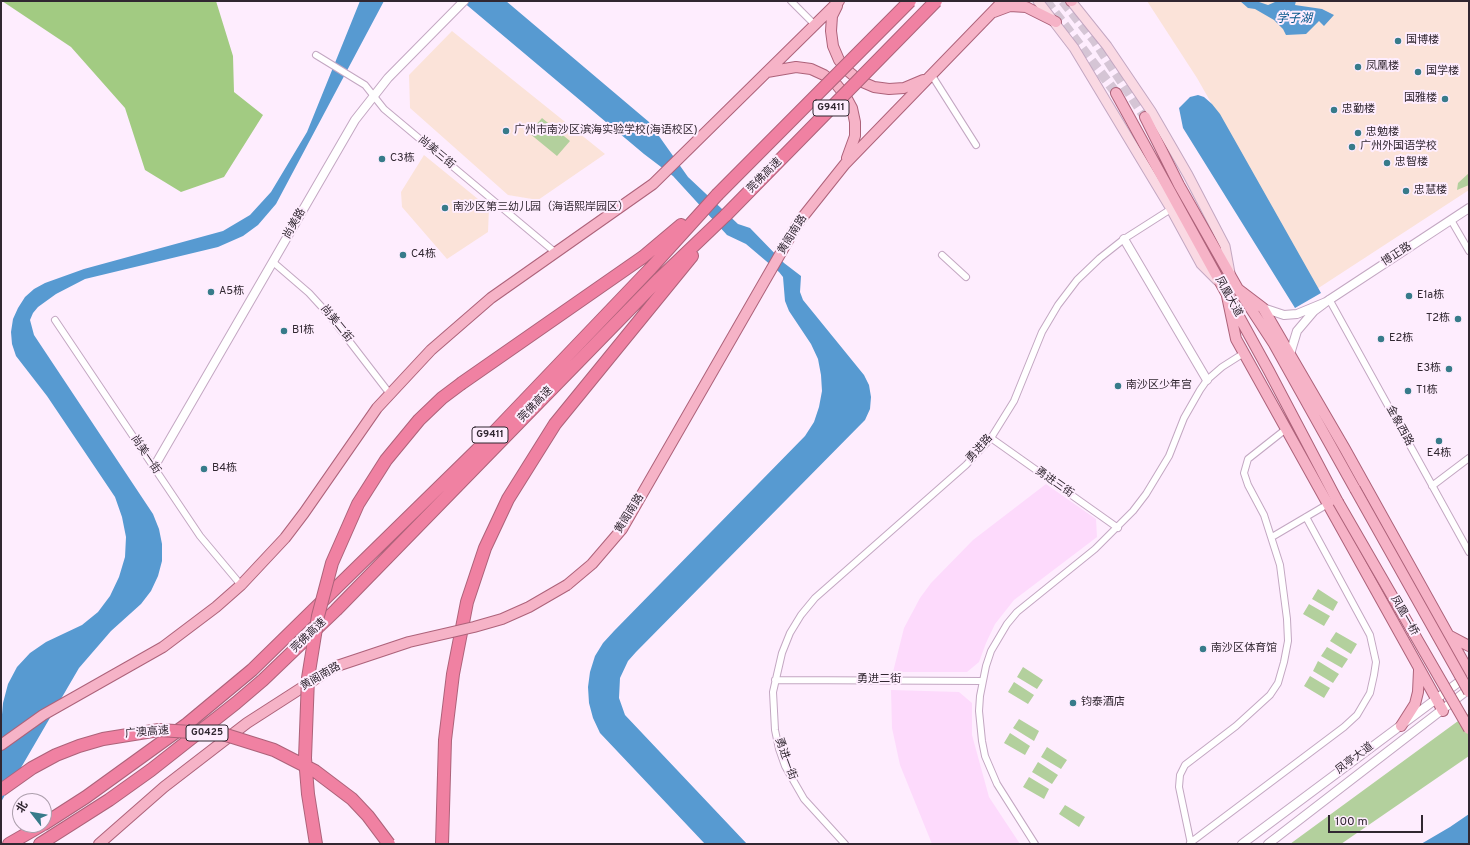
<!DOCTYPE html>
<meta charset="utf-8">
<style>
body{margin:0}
#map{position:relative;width:1470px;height:845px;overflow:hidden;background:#feedfe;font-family:Overpass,"Noto Sans SC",sans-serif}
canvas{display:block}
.frame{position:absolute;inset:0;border:2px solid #312731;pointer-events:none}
.north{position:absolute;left:12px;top:793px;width:40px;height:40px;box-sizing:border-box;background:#feedfe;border:1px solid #ac9eac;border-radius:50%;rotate:301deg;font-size:11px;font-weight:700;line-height:16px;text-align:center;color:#312731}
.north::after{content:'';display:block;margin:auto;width:14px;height:18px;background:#377b8a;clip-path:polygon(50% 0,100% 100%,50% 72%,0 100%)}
.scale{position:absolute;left:1328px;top:815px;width:95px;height:18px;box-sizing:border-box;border:2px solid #312731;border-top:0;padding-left:5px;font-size:12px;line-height:14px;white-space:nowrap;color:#312731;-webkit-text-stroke:3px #feedfe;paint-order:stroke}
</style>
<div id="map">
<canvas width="1470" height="845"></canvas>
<div class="frame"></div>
<div class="north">北</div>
<div class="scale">100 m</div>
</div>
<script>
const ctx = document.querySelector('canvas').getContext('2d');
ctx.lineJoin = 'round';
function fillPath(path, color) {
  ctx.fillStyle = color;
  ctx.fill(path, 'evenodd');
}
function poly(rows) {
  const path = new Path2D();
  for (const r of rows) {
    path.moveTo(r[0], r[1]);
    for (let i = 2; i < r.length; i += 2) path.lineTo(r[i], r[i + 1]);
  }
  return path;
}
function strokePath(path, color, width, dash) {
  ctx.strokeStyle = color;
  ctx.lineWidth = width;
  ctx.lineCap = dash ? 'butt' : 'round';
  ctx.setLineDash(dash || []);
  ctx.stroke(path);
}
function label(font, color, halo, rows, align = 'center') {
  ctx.font = font + ' Overpass,"Noto Sans SC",sans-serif';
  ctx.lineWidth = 4;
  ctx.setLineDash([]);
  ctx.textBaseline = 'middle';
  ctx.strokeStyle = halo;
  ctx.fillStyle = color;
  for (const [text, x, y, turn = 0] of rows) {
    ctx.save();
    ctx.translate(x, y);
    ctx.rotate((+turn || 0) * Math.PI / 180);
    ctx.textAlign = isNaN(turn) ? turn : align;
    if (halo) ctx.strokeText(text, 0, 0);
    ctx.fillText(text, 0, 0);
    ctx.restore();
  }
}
fillPath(poly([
 [1046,484,1096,519,1097,537,1014,600,995,624,986,643,979,662,967,672,893,672,904,628,920,598,931,583,973,540],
 [891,690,959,692,972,703,972,735,989,797,1020,844,932,844,900,765,892,728]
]), '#fddafc');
fillPath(poly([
 [1147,1,1469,1,1469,190,1317,289,1197,78],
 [452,31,605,154,538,200,508,195,410,108,409,75],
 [424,155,489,208,488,232,447,259,402,207,401,192]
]), '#fbe3d9');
fillPath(poly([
 [542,118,570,141,557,156,529,133],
 [1469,173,1469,185,1457,190,1458,183],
 [1318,589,1338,602,1333,611,1312,599],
 [1309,604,1330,616,1324,626,1303,614],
 [1336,632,1357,644,1351,654,1330,641],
 [1327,647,1348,659,1342,668,1321,656],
 [1318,661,1339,674,1333,683,1313,671],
 [1023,667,1043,680,1037,689,1017,677],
 [1310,676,1330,688,1324,698,1304,686],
 [1014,682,1034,695,1028,704,1008,692],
 [1469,713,1469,756,1341,844,1290,844],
 [1019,719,1039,731,1034,741,1013,728],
 [1010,733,1030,746,1025,755,1004,743],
 [1047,747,1067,760,1061,769,1041,757],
 [1038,762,1058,775,1052,784,1032,772],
 [1029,777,1049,789,1044,799,1023,787],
 [1065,805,1085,817,1079,827,1059,814]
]), '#b3d09d');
fillPath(poly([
 [2,1,216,1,233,56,234,92,263,115,224,177,181,192,145,170,125,108,71,47]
]), '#a2cb82');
fillPath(poly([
 [360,1,384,1,276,204,258,225,243,236,218,247,85,279,56,294,38,307,33,313,30,320,34,335,153,514,159,529,162,544,162,561,158,576,151,591,141,604,111,631,79,668,1,802,1,726,3,703,8,684,17,667,30,653,46,642,82,625,98,612,110,596,119,577,125,557,126,537,122,517,115,497,47,396,16,356,12,344,11,332,13,319,18,308,25,297,34,289,45,283,84,269,223,231,250,215,271,192,307,132],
 [462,1,506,1,649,122,688,177,738,224,750,228,784,263,801,276,800,292,803,300,864,375,869,385,871,397,870,409,865,420,636,652,628,661,620,678,619,698,625,715,747,844,705,844,600,733,593,718,589,703,588,687,590,672,595,656,603,643,614,631,805,436,814,422,819,407,822,391,821,375,818,359,811,344,789,311,785,301,783,277,779,272,746,244,727,235,673,176,644,154],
 [1240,1,1256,1,1268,5,1275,2,1274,1,1296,1,1295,5,1322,9,1334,15,1324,26,1319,21,1306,34,1286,35,1283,29,1274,20,1255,9,1248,8],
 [1198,95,1204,97,1212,104,1220,114,1321,293,1295,308,1183,128,1179,108,1190,97],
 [1469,814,1469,844,1421,844,1450,827]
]), '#579ad1');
strokePath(poly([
 [1046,1,1116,93],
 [1063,1,1095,41,1145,117]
]), '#d5c5d5', 10, [10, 5]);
const minor = poly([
 [791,1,815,25],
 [316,55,365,85,384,109,556,253],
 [931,74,976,145],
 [1451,220,1469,251],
 [942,255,966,277],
 [273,262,309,293,330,316,390,394],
 [1329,299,1469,552],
 [55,320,200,536,241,585],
 [991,438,1118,528],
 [1432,486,1469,458],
 [1272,537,1328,504],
 [775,680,983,681],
 [1190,843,1344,727,1357,715,1370,693,1374,675,1376,662,1370,635,1306,517],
 [845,844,804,799,785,766,779,749,775,730,773,692,782,653,790,633,801,615,815,598,966,465,991,438,1014,401,1042,332,1058,305,1077,280,1100,258,1124,239,1171,209],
 [1035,844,997,784,985,756,982,741,979,711,980,696,986,666,991,651,1007,624,1017,612,1095,549,1133,511,1146,494,1169,456,1184,418,1200,390,1207,380,1222,367,1244,353],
 [1191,844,1179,787,1180,775,1185,765,1236,726,1270,695,1278,683,1284,662,1288,641,1287,619,1280,565,1264,515,1248,485,1244,473,1248,459,1286,429]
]);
const tertiary = poly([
 [1124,239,1207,380],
 [1326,302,1469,208],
 [1263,308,1284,315,1297,314,1326,302,1314,311,1297,331,1290,354],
 [154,467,355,120,388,78,464,1],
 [1242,844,1467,676],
 [1268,844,1469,689]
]);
const secondary = poly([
 [1038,1,1074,48,1171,209,1201,264,1217,280],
 [1071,1,1107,46,1151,111,1188,175,1225,246,1230,273]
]);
const primary = poly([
 [1071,1,1072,1],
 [837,6,832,16,831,31,833,46,839,60,848,71,860,81,874,87,889,89,904,88,923,80],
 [994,12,1010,6,1026,7,1056,22],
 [767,72,796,67,811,69,824,75,836,84,845,95,852,108,855,122,855,136,847,158],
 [1116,93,1269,371,1338,502],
 [1145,117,1179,185,1238,289,1274,344,1355,489],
 [1238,289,1263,308,1345,449,1469,672],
 [1227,296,1236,339,1443,711],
 [567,585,592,564,622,529,798,223,845,164,1003,1],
 [1450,636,1469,646],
 [1401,726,1415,704,1418,692,1419,670],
 [1,745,43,715,163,647,216,607,241,585,285,538,304,513,377,408,431,350,491,298,653,184,839,1],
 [99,844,164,787,247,723,334,667]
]);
const motorway = poly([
 [462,383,643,257,681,225],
 [44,824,86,797,187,724,252,670,477,450,651,268,717,195],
 [9,844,42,825],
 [40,844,109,800,151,770,236,703,263,680,336,610,659,279,726,215],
 [442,844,445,740,453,674,467,602,485,548,508,499,555,424,692,256]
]);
strokePath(minor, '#c3a7c2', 8);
strokePath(tertiary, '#c3a7c2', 10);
strokePath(secondary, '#c3a7c2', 11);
strokePath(primary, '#ad627a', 12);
strokePath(motorway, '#ad627a', 14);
strokePath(minor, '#fff', 6);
strokePath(tertiary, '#fff', 8);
strokePath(secondary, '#fad9e3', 9);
strokePath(primary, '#f6b3c7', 10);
strokePath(motorway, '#f081a2', 12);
const primaryBridge = poly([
 [1355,489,1469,692],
 [1338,502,1469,729],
 [334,667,409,642,474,627,502,619,529,607,567,585]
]);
const motorwayBridge = poly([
 [717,195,910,1],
 [726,215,936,1],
 [1,790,32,768,56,755,79,746,103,739,159,730,223,734,274,750,315,771,352,799,368,816,389,844],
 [316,844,308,794,305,758,308,678,318,616,332,563,358,504,386,460,419,420,442,398,462,383]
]);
strokePath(primaryBridge, '#ad627a', 12, []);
strokePath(motorwayBridge, '#ad627a', 14, []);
strokePath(primaryBridge, '#f6b3c7', 10);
strokePath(motorwayBridge, '#f081a2', 12);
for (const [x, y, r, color] of [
 [1398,41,4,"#377b8a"],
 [1358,67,4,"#377b8a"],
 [1418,72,4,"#377b8a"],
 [1445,99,4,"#377b8a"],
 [1334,110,4,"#377b8a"],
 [506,131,4,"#377b8a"],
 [1358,133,4,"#377b8a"],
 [1352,147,4,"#377b8a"],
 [382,159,4,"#377b8a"],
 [1387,163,4,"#377b8a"],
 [1406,191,4,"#377b8a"],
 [445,208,4,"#377b8a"],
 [403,255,4,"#377b8a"],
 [211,292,4,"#377b8a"],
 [1409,296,4,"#377b8a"],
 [1458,319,4,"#377b8a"],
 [284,331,4,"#377b8a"],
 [1381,339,4,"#377b8a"],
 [1449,369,4,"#377b8a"],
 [1118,386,4,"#377b8a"],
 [1408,391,4,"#377b8a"],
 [1439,441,4,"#377b8a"],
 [204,469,4,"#377b8a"],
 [1203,649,4,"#377b8a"],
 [1073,703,4,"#377b8a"]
]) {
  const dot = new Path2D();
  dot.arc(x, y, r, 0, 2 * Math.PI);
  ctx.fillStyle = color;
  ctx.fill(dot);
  strokePath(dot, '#feedfe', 1.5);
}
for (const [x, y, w] of [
 [831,108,36],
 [490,435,36],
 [207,733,42]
]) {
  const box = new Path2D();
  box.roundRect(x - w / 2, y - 8, w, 16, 3);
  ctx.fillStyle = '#feedfe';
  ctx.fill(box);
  strokePath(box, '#312731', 1);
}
label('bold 10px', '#312731', null, [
 ["G9411",831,108],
 ["G9411",490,435],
 ["G0425",207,733]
]);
label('11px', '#312731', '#feedfe', [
 ["国博楼",1406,41],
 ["凤凰楼",1366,67],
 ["国学楼",1426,72],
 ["国雅楼",1437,99,"right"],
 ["忠勤楼",1342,110],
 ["广州市南沙区滨海实验学校(海语校区)",514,131],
 ["忠勉楼",1366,133],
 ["广州外国语学校",1360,147],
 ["C3栋",390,159],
 ["忠智楼",1395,163],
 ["忠慧楼",1414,191],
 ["南沙区第三幼儿园（海语熙岸园区）",453,208],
 ["C4栋",411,255],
 ["A5栋",219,292],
 ["E1a栋",1417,296],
 ["T2栋",1450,319,"right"],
 ["B1栋",292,331],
 ["E2栋",1389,339],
 ["E3栋",1441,369,"right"],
 ["南沙区少年宫",1126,386],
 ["T1栋",1416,391],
 ["E4栋",1439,454,"center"],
 ["B4栋",212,469],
 ["南沙区体育馆",1211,649],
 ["钧泰酒店",1081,703]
], 'left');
label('11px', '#312731', '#feedfe', [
 ["尚美三街",436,153,40],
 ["莞佛高速",765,176,-45],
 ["尚美路",295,224,-60],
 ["黄阁南路",793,235,-58],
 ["博正路",1397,255,-33],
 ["凤凰大道",1228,297,61],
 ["尚美二街",336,324,51],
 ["莞佛高速",536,405,-46],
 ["金象西路",1399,426,61],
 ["勇进路",980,449,-48],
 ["尚美一街",145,455,56],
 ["勇进三街",1054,483,35],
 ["黄阁南路",630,514,-58],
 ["凤凰一桥",1404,616,60],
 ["莞佛高速",309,636,-44],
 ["黄阁南路",321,677,-30],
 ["勇进二街",879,680],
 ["广澳高速",147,733,-5],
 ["勇进一街",785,759,70],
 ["凤亭大道",1355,759,-37]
]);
label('italic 12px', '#03558a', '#feedfe', [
 ["学子湖",1294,20]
]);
</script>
